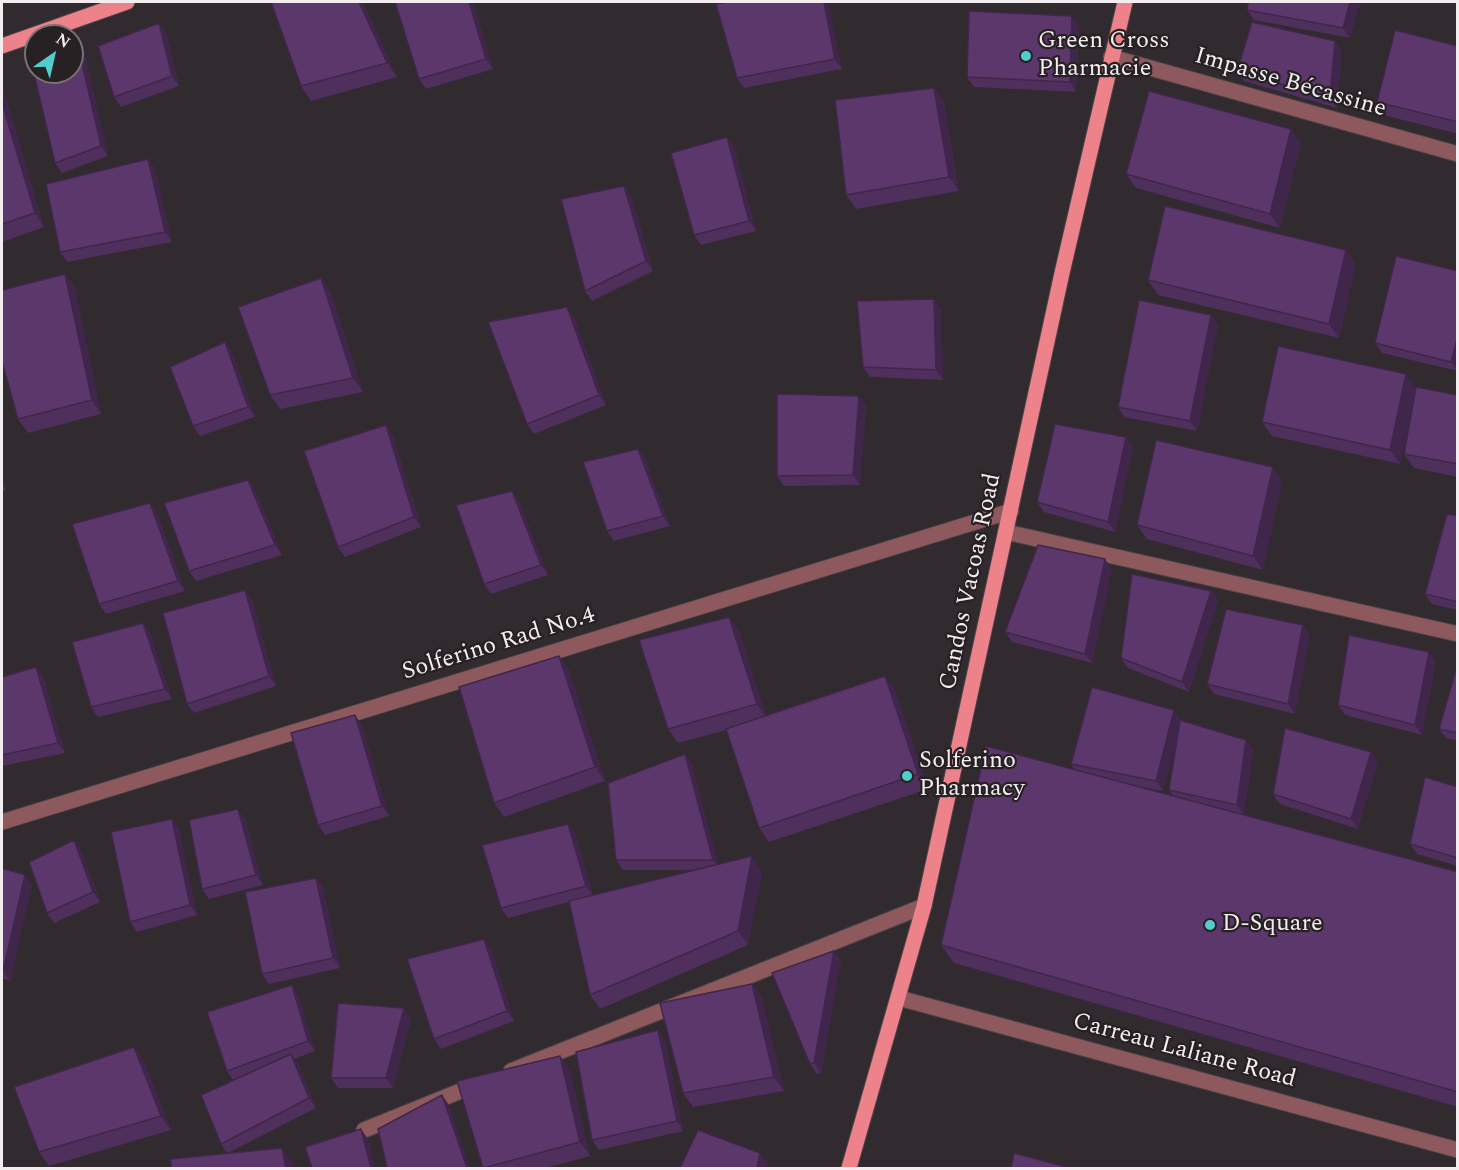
<!DOCTYPE html>
<meta charset="utf-8">
<style>
body{margin:0}
#map{position:relative;width:1459px;height:1170px;overflow:hidden;background:#312a2e;font-family:Spectral,serif}
canvas{display:block}
.frame{position:absolute;inset:0;border:3px solid #f2eef0;pointer-events:none}
.north{position:absolute;left:24px;top:24px;width:60px;height:60px;box-sizing:border-box;background:#272124;border:2px solid #787376;border-radius:50%;rotate:34deg;font-size:16px;font-weight:700;line-height:24px;text-align:center;color:#f2eef0}
.north::after{content:'';display:block;margin:auto;width:21px;height:27px;background:#52cdce;clip-path:polygon(50% 0,100% 100%,50% 72%,0 100%)}
</style>
<div id="map">
<canvas width="1459" height="1170"></canvas>
<div class="frame"></div>
<div class="north">N</div>
</div>
<script>
const ctx = document.querySelector('canvas').getContext('2d');
ctx.lineJoin = 'round';
function poly(rows) {
  const path = new Path2D();
  for (const r of rows) {
    path.moveTo(r[0], r[1]);
    for (let i = 2; i < r.length; i += 2) path.lineTo(r[i], r[i + 1]);
  }
  return path;
}
function strokePath(path, color, width, dash) {
  ctx.strokeStyle = color;
  ctx.lineWidth = width;
  ctx.lineCap = dash ? 'butt' : 'round';
  ctx.setLineDash(dash || []);
  ctx.stroke(path);
}
function fillPath(path, color) {
  ctx.fillStyle = color;
  ctx.fill(path, 'evenodd');
}
function label(font, color, halo, rows, align = 'center') {
  ctx.font = font + ' Spectral,serif';
  ctx.lineWidth = 4.5;
  ctx.setLineDash([]);
  ctx.textBaseline = 'middle';
  ctx.strokeStyle = halo;
  ctx.fillStyle = color;
  for (const [text, x, y, turn = 0] of rows) {
    ctx.save();
    ctx.translate(x, y);
    ctx.rotate((+turn || 0) * Math.PI / 180);
    ctx.textAlign = isNaN(turn) ? turn : align;
    if (halo) ctx.strokeText(text, 0, 0);
    ctx.fillText(text, 0, 0);
    ctx.restore();
  }
}
const minor = poly([
 [1111,57,1458,154],
 [1006,532,1458,634],
 [2,822,1011,511],
 [899,998,1458,1150],
 [511,1071,924,906],
 [364,1130,478,1084]
]);
const major = poly([
 [2,46,127,2],
 [849,1168,924,906,1062,273,1125,2]
]);
strokePath(minor, '#4c4549', 17);
strokePath(major, '#4c4549', 17);
strokePath(minor, '#8e595c', 15);
strokePath(major, '#ee828b', 15);
fillPath(poly([
 [363,2,397,77,311,101,301,86],
 [395,2,473,2,493,69,426,89,419,79],
 [727,2,828,2,842,69,744,88,737,78],
 [1248,2,1360,2,1350,38,1254,20,1247,10],
 [159,23,166,33,179,86,121,107,114,97],
 [1079,26,1076,92,974,87,967,77],
 [1335,41,1342,51,1337,108,1244,81,1237,71],
 [1458,46,1458,134,1387,116,1377,102],
 [84,51,108,156,62,173,55,163],
 [2,84,44,227,2,242],
 [934,88,944,102,959,191,856,209,846,195],
 [727,137,734,147,756,231,701,245,694,235],
 [1301,143,1280,228,1136,188,1126,174],
 [148,159,155,169,172,242,67,262,60,252],
 [624,186,631,196,653,271,592,301,585,291],
 [1356,265,1339,338,1158,295,1148,280],
 [1458,271,1458,371,1382,353,1375,343],
 [65,274,75,288,101,414,28,433,18,419],
 [321,278,331,293,363,392,280,409,270,395],
 [934,299,941,309,943,380,870,377,863,367],
 [574,317,606,405,534,434,527,424],
 [1218,325,1197,431,1124,417,1118,407],
 [225,342,232,352,255,417,200,436,193,426],
 [1416,388,1400,464,1272,436,1262,422],
 [1458,395,1458,477,1414,468,1404,454],
 [866,405,860,485,784,486,777,476],
 [393,435,421,527,345,557,338,547],
 [1133,447,1115,532,1044,512,1037,502],
 [638,449,645,459,670,526,614,541,607,531],
 [1273,467,1282,482,1263,570,1147,539,1137,525],
 [2,474,6,490,2,491],
 [248,480,255,490,282,555,196,581,189,571],
 [519,501,548,575,491,594,484,584],
 [150,503,157,513,185,591,106,614,99,604],
 [1458,516,1458,610,1432,604,1425,594],
 [1112,569,1092,663,1012,642,1005,632],
 [245,590,252,600,276,686,194,713,187,704],
 [1211,591,1218,601,1189,692,1128,668,1121,658],
 [729,617,739,631,766,716,895,690,928,789,769,842,759,828,726,730,678,743,668,729],
 [143,623,150,633,172,699,98,717,91,707],
 [1310,635,1295,714,1214,694,1207,684],
 [1429,652,1436,662,1422,735,1345,715,1338,705],
 [559,656,569,670,605,781,504,817,494,803],
 [1458,663,1458,741,1446,738,1439,729],
 [36,667,43,677,65,753,2,766,2,677],
 [1181,721,1253,750,1244,815,1458,872,1458,1107,954,963,941,945,1074,769,1071,764],
 [1178,733,1169,790,1173,796,1136,786,1163,791],
 [362,725,389,816,325,835,318,825],
 [1371,752,1378,762,1358,829,1280,804,1273,794],
 [685,754,692,764,718,865,762,871,748,945,600,1009,590,995,569,902,508,918,501,908,575,834,593,895,698,870,623,870,616,860],
 [1458,787,1458,866,1417,854,1410,844],
 [172,819,179,829,197,915,137,932,130,922],
 [245,819,263,885,209,899,202,889],
 [74,840,81,850,100,902,54,923,47,913],
 [2,868,32,885,10,981,2,978],
 [316,878,323,888,340,968,269,984,262,974],
 [491,949,514,1021,441,1049,434,1039],
 [834,951,841,961,821,1073,817,1074,810,1064],
 [752,984,762,998,784,1091,693,1107,683,1093],
 [298,995,315,1051,294,1059,298,1064,316,1108,228,1153,292,1163,227,1153,221,1144,233,1080,227,1071],
 [411,1018,393,1088,338,1088,331,1078],
 [665,1040,683,1131,599,1150,592,1140],
 [134,1047,144,1061,171,1130,49,1166,39,1152],
 [570,1071,590,1156,545,1168,483,1168]
]), '#4f2f5c');
fillPath(poly([
 [359,2,363,2,397,77,387,63],
 [469,2,473,2,493,69,486,59],
 [824,2,828,2,842,69,835,59],
 [1350,2,1360,2,1350,38,1343,28],
 [1072,16,1079,26,1076,92,1070,82],
 [159,23,166,33,179,86,172,76],
 [77,41,84,51,108,156,101,146],
 [1335,41,1342,51,1337,108,1330,98],
 [2,84,44,227,35,213,2,103],
 [934,88,944,102,959,191,949,177],
 [1291,129,1301,143,1280,228,1270,214],
 [727,137,734,147,756,231,749,221],
 [148,159,155,169,172,242,165,232],
 [624,186,631,196,653,271,646,261],
 [1346,250,1356,265,1339,338,1329,324],
 [65,274,75,288,101,414,92,400],
 [321,278,331,293,363,392,353,378],
 [934,299,941,309,943,380,936,370],
 [567,307,574,317,606,405,599,395],
 [1211,315,1218,325,1197,431,1190,421],
 [1458,336,1458,371,1451,362],
 [225,342,232,352,255,417,248,407],
 [1406,374,1416,388,1400,464,1390,450],
 [859,396,866,405,860,485,853,475],
 [386,425,393,435,421,527,414,517],
 [1126,437,1133,447,1115,532,1108,522],
 [638,449,645,459,670,526,663,516],
 [1273,467,1282,482,1263,570,1253,556],
 [2,474,6,490,2,483],
 [248,480,255,490,282,555,275,545],
 [512,491,519,501,548,575,541,565],
 [150,503,157,513,185,591,178,581],
 [1105,559,1112,569,1092,663,1085,654],
 [245,590,252,600,276,686,269,676],
 [1211,591,1218,601,1189,692,1182,682],
 [729,617,739,631,767,719,757,704],
 [143,623,150,633,172,699,165,689],
 [1303,625,1310,635,1295,714,1288,704],
 [1429,652,1436,662,1422,735,1415,725],
 [559,656,569,670,605,781,595,767],
 [36,667,43,677,65,753,58,743],
 [885,676,895,690,928,789,918,774],
 [1174,710,1181,720,1163,791,1156,781],
 [355,715,362,725,389,816,382,806],
 [1246,740,1253,750,1244,815,1237,805],
 [1371,752,1378,762,1358,829,1351,819],
 [685,754,692,764,720,870,713,860],
 [238,809,245,819,263,885,256,875],
 [172,819,179,829,197,915,190,905],
 [568,824,575,834,593,896,586,886],
 [74,840,81,850,100,902,93,892],
 [752,856,762,871,748,945,738,931],
 [25,875,32,885,10,981,3,971],
 [316,878,323,888,340,968,333,958],
 [484,939,491,949,514,1021,507,1011],
 [834,951,841,961,821,1073,814,1063],
 [752,984,762,998,784,1091,774,1077],
 [292,985,298,995,315,1051,308,1041],
 [404,1008,411,1018,393,1088,386,1078],
 [658,1030,665,1040,683,1131,677,1121],
 [134,1047,144,1061,171,1130,161,1116],
 [291,1054,298,1064,316,1108,309,1098],
 [560,1056,570,1071,590,1156,580,1142],
 [442,1095,449,1105,470,1168,467,1168],
 [361,1129,368,1139,375,1168,371,1168],
 [282,1148,292,1163,294,1168,286,1168],
 [760,1153,767,1163,766,1168,757,1168]
]), '#40264b');
const building = poly([
 [271,2,359,2,387,63,301,86,271,2],
 [395,2,469,2,486,59,419,79,395,2],
 [727,2,824,2,835,59,737,78,716,4,727,2],
 [1248,2,1350,2,1343,28,1247,10,1248,2],
 [969,11,1072,16,1070,82,967,77,969,11],
 [1252,22,1335,41,1330,98,1237,71,1252,22],
 [159,23,172,76,114,97,98,46,159,23],
 [1395,30,1458,46,1458,122,1377,102,1395,30],
 [77,41,101,146,55,163,30,57,36,55,36,72,72,72,72,43,77,41],
 [934,88,949,177,846,195,835,100,934,88],
 [1149,91,1291,129,1270,214,1126,174,1149,91],
 [2,103,35,213,2,224,2,103],
 [727,137,749,221,694,235,671,153,727,137],
 [148,159,165,232,60,252,46,184,148,159],
 [624,186,646,261,585,291,561,199,624,186],
 [1165,206,1346,250,1329,324,1148,280,1165,206],
 [1396,256,1458,271,1458,336,1451,362,1375,343,1396,256],
 [65,274,92,400,18,419,2,362,2,290,65,274],
 [321,278,353,378,270,395,238,307,321,278],
 [934,299,936,370,863,367,857,301,934,299],
 [1139,300,1211,315,1190,421,1118,407,1139,300],
 [567,307,599,395,527,424,488,322,567,307],
 [225,342,248,407,193,426,170,367,225,342],
 [1278,346,1406,374,1390,450,1262,422,1278,346],
 [1416,387,1458,395,1458,464,1404,454,1416,387],
 [777,394,859,396,853,475,777,476,777,394],
 [1055,424,1126,437,1108,522,1037,502,1055,424],
 [386,425,414,517,338,547,304,451,386,425],
 [1156,440,1273,467,1253,556,1137,525,1156,440],
 [638,449,663,516,607,531,583,462,638,449],
 [248,480,275,545,189,571,164,503,248,480],
 [512,491,541,565,484,584,456,505,512,491],
 [150,503,178,581,99,604,72,524,150,503],
 [1447,514,1458,516,1458,602,1425,594,1447,514],
 [1038,545,1105,559,1085,654,1005,632,1038,545],
 [1132,574,1211,591,1182,682,1121,658,1132,574],
 [245,590,269,676,187,704,163,613,245,590],
 [1226,609,1303,625,1288,704,1207,684,1226,609],
 [729,617,757,704,668,729,639,640,729,617],
 [143,623,165,689,91,707,72,642,143,623],
 [1349,635,1429,652,1415,725,1338,705,1349,635],
 [559,656,595,767,494,803,459,687,559,656],
 [1458,663,1458,733,1439,729,1458,663],
 [36,667,58,743,2,755,2,677,36,667],
 [885,676,918,774,759,828,726,729,885,676],
 [1092,687,1174,710,1156,781,1071,764,1092,687],
 [355,715,382,806,318,825,291,733,355,715],
 [1180,720,1246,740,1237,805,1169,790,1180,720],
 [1285,728,1371,752,1351,819,1273,794,1285,728],
 [986,746,1458,872,1458,1092,941,945,986,746],
 [685,754,713,860,616,860,608,783,685,754],
 [1425,777,1458,787,1458,858,1410,844,1425,777],
 [238,809,256,875,202,889,189,820,238,809],
 [172,819,190,905,130,922,111,832,172,819],
 [568,824,586,886,501,908,482,845,568,824],
 [74,840,93,892,47,913,29,862,74,840],
 [752,856,738,931,590,995,569,901,752,856],
 [2,868,25,875,3,971,2,970,2,868],
 [316,878,333,958,262,974,245,892,316,878],
 [484,939,507,1011,434,1039,407,959,484,939],
 [834,951,814,1063,810,1064,772,973,834,951],
 [752,984,774,1077,683,1093,660,1003,752,984],
 [292,985,308,1041,227,1071,207,1012,292,985],
 [338,1003,404,1008,386,1078,331,1078,338,1003],
 [658,1030,677,1121,592,1140,576,1052,658,1030],
 [134,1047,161,1116,39,1152,14,1087,134,1047],
 [291,1054,309,1098,221,1144,201,1095,291,1054],
 [560,1056,580,1142,483,1168,457,1081,560,1056],
 [442,1095,467,1168,387,1168,378,1129,442,1095],
 [361,1129,371,1168,312,1168,305,1147,361,1129],
 [698,1130,760,1153,757,1168,680,1168,698,1130],
 [282,1148,286,1168,172,1168,170,1159,282,1148],
 [1014,1153,1070,1168,1011,1168,1014,1153]
]);
fillPath(building, '#5c376b');
strokePath(building, '#40264b', 1.5);
for (const [x, y, r, color] of [
 [1026,56,6,"#52cdce"],
 [907,776,6,"#52cdce"],
 [1210,925,6,"#52cdce"]
]) {
  const dot = new Path2D();
  dot.arc(x, y, r, 0, 2 * Math.PI);
  ctx.fillStyle = color;
  ctx.fill(dot);
  strokePath(dot, '#272124', 2);
}
label('24px', '#f2eef0', '#272124', [
 ["Green Cross",1038,42],
 ["Pharmacie",1038,70],
 ["Solferino",919,762],
 ["Pharmacy",919,790],
 ["D-Square",1222,925]
], 'left');
label('24px', '#f2eef0', '#272124', [
 ["Impasse Bécassine",1290,84,16],
 ["Candos Vacoas Road",972,582,-78],
 ["Solferino Rad No.4",499,645,-17],
 ["Carreau Laliane Road",1184,1052,15]
]);
</script>
